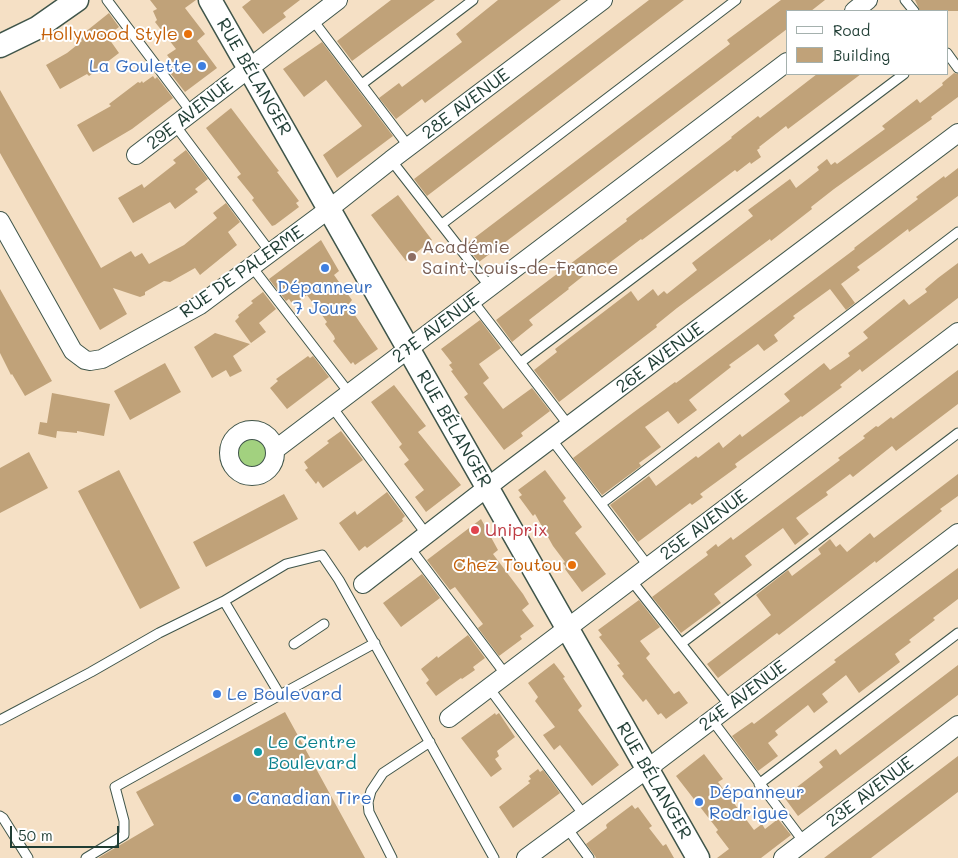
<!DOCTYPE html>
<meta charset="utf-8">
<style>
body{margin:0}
#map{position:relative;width:958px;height:858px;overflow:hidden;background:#f5e0c5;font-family:Mali,sans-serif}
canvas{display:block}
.legend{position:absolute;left:786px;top:10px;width:162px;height:65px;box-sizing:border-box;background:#fff;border:1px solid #a5b1ae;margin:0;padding:6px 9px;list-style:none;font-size:15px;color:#1f3d34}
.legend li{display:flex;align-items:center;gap:10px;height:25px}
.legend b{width:25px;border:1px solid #a5b1ae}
.scale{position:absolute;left:10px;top:826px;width:109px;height:22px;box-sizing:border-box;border:2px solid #1f3d34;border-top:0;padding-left:6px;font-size:15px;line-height:18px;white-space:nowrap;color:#1f3d34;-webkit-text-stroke:4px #fff;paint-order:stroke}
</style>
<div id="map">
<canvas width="958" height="858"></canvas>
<ul class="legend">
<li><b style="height:6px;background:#fff"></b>Road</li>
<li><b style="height:14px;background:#c0a279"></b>Building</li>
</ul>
<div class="scale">50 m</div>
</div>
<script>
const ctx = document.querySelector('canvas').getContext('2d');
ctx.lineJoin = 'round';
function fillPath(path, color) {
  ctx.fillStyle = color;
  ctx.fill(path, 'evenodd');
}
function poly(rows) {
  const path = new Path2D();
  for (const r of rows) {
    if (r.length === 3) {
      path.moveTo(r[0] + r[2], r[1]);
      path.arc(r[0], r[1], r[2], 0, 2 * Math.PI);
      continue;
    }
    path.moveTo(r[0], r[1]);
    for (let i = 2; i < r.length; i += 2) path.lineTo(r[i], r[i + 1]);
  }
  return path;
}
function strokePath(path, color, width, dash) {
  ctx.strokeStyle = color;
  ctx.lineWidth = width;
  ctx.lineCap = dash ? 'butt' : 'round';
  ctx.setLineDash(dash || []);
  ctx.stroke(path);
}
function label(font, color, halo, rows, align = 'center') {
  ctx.font = font + ' Mali,sans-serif';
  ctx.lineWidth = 4;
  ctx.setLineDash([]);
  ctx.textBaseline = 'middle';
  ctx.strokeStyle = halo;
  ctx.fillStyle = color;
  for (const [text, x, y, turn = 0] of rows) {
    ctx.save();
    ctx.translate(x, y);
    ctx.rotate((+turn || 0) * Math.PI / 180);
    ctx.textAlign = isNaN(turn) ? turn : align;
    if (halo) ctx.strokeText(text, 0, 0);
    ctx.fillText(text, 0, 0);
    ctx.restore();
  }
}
fillPath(poly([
 [253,453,15]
]), '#a2d17f');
fillPath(poly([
 [150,0,196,0,185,8,205,34,197,41,217,68,185,92,167,69,174,64,167,55,176,49,155,22,157,20,153,11,157,9],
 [251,0,300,0,283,13,286,17,263,34,242,7],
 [391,0,435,0,352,61,337,41],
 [498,0,561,0,425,103,422,99,396,119,379,98,399,83,402,87,462,42,456,34],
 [649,0,684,0,427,196,414,179],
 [781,0,825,0,811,11,787,11,787,29,479,262,465,245,730,44,727,40],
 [915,0,958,0,958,11,920,11],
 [109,13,119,27,107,36,119,53,89,76,87,74,60,89,46,65,67,53,82,41,80,39,85,35,84,33],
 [322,42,393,136,337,178,323,155,362,126,326,80,304,97,283,69],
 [954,73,958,74,958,97,931,117,932,119,834,189,811,207,812,209,771,241,770,239,677,308,656,325,657,327,559,402,534,370,557,352,555,349,631,291,638,301,653,289,658,296,664,291,667,294,697,270,692,263,753,216,748,210,790,179,796,188,819,170,817,167,827,159,831,165,835,162,837,164,885,129,882,126,917,99,920,103,943,85,942,83],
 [817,74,861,74,788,129,786,126,759,147,760,148,757,150,761,157,751,164,750,162,737,172,735,170,642,240,641,239,608,264,606,262,599,267,597,265,568,288,569,289,529,320,533,325,512,342,496,320,627,221,626,219,732,138,731,137,758,116,760,118],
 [153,76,155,79,157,77,173,98,132,129,93,152,77,125,111,106,109,104,138,82,140,83,142,81,143,83],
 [0,90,101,268,131,251,135,257,142,253,149,264,184,245,217,218,213,213,226,203,240,222,228,232,237,245,200,275,195,268,170,282,164,281,145,292,145,295,140,297,113,288,127,314,100,330,0,153],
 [231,108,275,166,279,171,277,172,299,201,296,203,299,207,275,225,272,226,252,200,254,198,237,177,241,174,206,128],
 [186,150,208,179,195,189,198,192,175,209,170,202,133,223,118,198,142,184,144,188,176,163,173,160],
 [958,168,958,196,909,232,908,229,879,251,857,267,860,270,841,284,855,303,846,310,830,289,793,316,795,318,774,335,778,341,764,351,758,344,729,365,731,367,689,400,697,410,678,424,668,411,645,427,661,447,639,463,641,466,602,495,573,458,634,412,675,382,676,383,855,249,854,248,918,199,916,197,944,176,945,178],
 [398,195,432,240,406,261,371,215],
 [321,240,339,271,334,275,352,300,348,305,378,349,355,365,353,362,351,364,333,341,335,339,334,336,325,324,327,322,307,295,293,305,289,299,286,301,269,279],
 [958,263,958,298,862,372,860,369,840,385,842,387,802,417,801,416,735,464,737,467,700,494,703,497,692,505,690,503,638,542,610,505,649,476,656,486,696,456,698,458,719,442,723,448,740,434,742,437,790,401,784,394,824,363,830,370,850,356,848,353,868,338,863,332,904,299,909,305,927,292,925,289,938,278],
 [0,289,52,381,25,396,12,374,11,375,0,353],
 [263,292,276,309,259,323,266,332,251,343,235,321,239,317,238,315,253,303,251,301],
 [480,320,501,348,479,364,489,378,483,383,503,409,532,388,550,411,521,433,523,436,504,450,464,397,468,394,451,371,453,370,449,365,452,363,441,349],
 [215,333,250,344,233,356,242,371,230,377,226,370,212,378,194,347],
 [308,356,310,358,313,356,329,377,287,409,270,388,278,381,276,379],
 [165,363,181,392,130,420,114,391],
 [958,370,958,404,896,451,892,446,853,477,850,474,826,492,828,495,796,518,809,534,795,545,783,528,745,556,752,565,714,594,721,603,681,633,652,597,708,555,706,552,716,544,718,547,731,537,733,540,840,460,838,458,865,438,863,436,876,426,878,427,891,417,893,419],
 [394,385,426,426,418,432,461,485,426,512,415,497,424,490,404,464,409,460,399,447,402,444,371,402],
 [52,393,110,404,104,436,77,431,77,433,57,431,56,438,38,434,40,422,47,423],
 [341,431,363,460,323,488,318,481,316,484,305,470,308,468,304,462,329,443,327,441],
 [29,452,48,488,0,513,0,468],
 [119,470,180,588,140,609,78,491],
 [545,470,566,498,563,501,582,527,575,533,606,574,582,592,565,569,566,567,563,563,565,562,553,546,535,514,533,516,519,497,522,495,518,490],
 [958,474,958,496,940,509,942,511,876,563,875,561,779,635,777,633,718,678,707,664,771,615,756,595,788,570,792,576,821,554,818,549,830,539,836,547,840,544,847,552,870,533,874,538],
 [387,492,405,516,402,519,403,521,367,548,365,546,359,551,339,523,355,511,357,515],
 [284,494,298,519,206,567,193,542],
 [481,519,498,550,493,554,523,594,529,604,522,610,534,626,520,636,522,639,499,656,478,628,483,624,455,587,450,590,427,560],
 [958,568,958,599,933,618,935,620,909,640,911,642,895,654,900,662,859,693,846,675,822,694,828,702,814,713,808,705,775,731,778,735,768,743,778,756,758,771,732,736,752,722,754,724,812,680,836,662,834,660],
 [422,574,440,598,401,627,383,603],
 [639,600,660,627,640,641,650,654,646,658,674,694,679,691,688,703,666,719,661,713,658,715,646,699,643,702,622,676,624,674,617,665,620,664,599,637,602,635,598,630],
 [468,635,485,658,473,667,475,670,462,679,461,678,436,696,426,683,429,680,421,669,437,656,438,658],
 [554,663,565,677,563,678,582,706,578,710,619,765,592,786,560,745,554,750,543,735,555,727,535,701,538,697,528,683],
 [958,665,958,695,798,816,784,797,823,767,819,762,836,749,840,755],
 [285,712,365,858,98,858,154,825,136,792],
 [495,713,496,715,499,713,515,737,497,751,499,756,495,759,502,769,491,777,461,738],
 [704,754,723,779,718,782,754,830,762,824,765,829,778,819,791,835,761,858,717,858,729,849,716,832,718,830,676,776],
 [958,756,958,792,892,842,871,858,824,858],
 [538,769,540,772,543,770,560,793,513,828,499,807,530,783,528,781,531,779,529,776],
 [632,805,635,809,638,807,652,826,649,828,663,846,666,844,674,858,596,858,595,856,586,844,607,828,606,825,608,823]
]), '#c0a279');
const service = poly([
 [107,0,192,113],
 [905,0,914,11],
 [312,19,409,147],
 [947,53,958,68],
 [362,84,473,0],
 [175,125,271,253],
 [391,160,490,287],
 [442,224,736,0],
 [252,267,350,394],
 [472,300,570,427],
 [521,362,904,74],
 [332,407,427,535],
 [552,440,649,567],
 [601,504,958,232],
 [410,548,506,675],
 [631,580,730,706],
 [224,601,286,564,322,555,339,580,494,858],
 [682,643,958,433],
 [294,644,324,624],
 [489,688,584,815],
 [280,695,375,643],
 [0,720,91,672,159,633,224,601,280,695,115,787,124,821,124,835,86,858],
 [712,720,804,842],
 [759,784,958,633],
 [0,816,3,818,28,858],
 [567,828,589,858],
 [392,858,369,812,368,802,371,791,383,773,430,742]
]);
const minor = poly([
 [854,11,868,0],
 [136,155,338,0],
 [0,221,73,351,85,360,90,361,102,359,200,305,329,209,391,160,603,0],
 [252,453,23],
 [276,449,787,62],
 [363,584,502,476,958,133],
 [449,718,958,332],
 [526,858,647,769,958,533],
 [783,858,958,725]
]);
const tertiary = poly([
 [210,0,698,858],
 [0,46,37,28,77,0]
]);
strokePath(service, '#3f554a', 11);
strokePath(minor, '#3f554a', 20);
strokePath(tertiary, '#3f554a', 25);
strokePath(service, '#fff', 9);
strokePath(minor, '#fff', 18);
strokePath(tertiary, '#fff', 22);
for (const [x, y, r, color] of [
 [188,34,5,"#e8710a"],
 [202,66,5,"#3f7fe0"],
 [412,257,5,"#8d6e63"],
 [325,268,5,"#3f7fe0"],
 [475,530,5,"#e0444e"],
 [572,565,5,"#e8710a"],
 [217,694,5,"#3f7fe0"],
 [258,752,5,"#0f9aa8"],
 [237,798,5,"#3f7fe0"],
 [699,802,5,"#3f7fe0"]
]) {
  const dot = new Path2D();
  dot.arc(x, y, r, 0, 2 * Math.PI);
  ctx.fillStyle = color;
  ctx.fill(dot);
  strokePath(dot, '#fff', 2);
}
label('18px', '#c56008', '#fff', [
 ["Hollywood Style",178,34],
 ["Chez Toutou",562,565]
], 'right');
label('18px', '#366cbe', '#fff', [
 ["La Goulette",192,66,"right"],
 ["Dépanneur",325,287,"center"],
 ["7 Jours",325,308,"center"],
 ["Le Boulevard",227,694],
 ["Dépanneur",709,792],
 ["Rodrigue",709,813],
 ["Canadian Tire",247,798]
], 'left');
label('18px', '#1f3d34', '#fff', [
 ["RUE BÉLANGER",254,77,60],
 ["28E AVENUE",466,104,-37],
 ["29E AVENUE",190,114,-38],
 ["RUE DE PALERME",242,272,-35],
 ["27E AVENUE",436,328,-37],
 ["26E AVENUE",660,358,-37],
 ["RUE BÉLANGER",454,429,60],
 ["25E AVENUE",704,525,-37],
 ["24E AVENUE",743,696,-37],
 ["RUE BÉLANGER",654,781,60],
 ["23E AVENUE",870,792,-37]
]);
label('18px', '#785e54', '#fff', [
 ["Académie",422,247],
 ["Saint-Louis-de-France",422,268]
], 'left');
label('18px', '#be3a42', '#fff', [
 ["Uniprix",485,530]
], 'left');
label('18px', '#0d838f', '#fff', [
 ["Le Centre",268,742],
 ["Boulevard",268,763]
], 'left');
</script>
